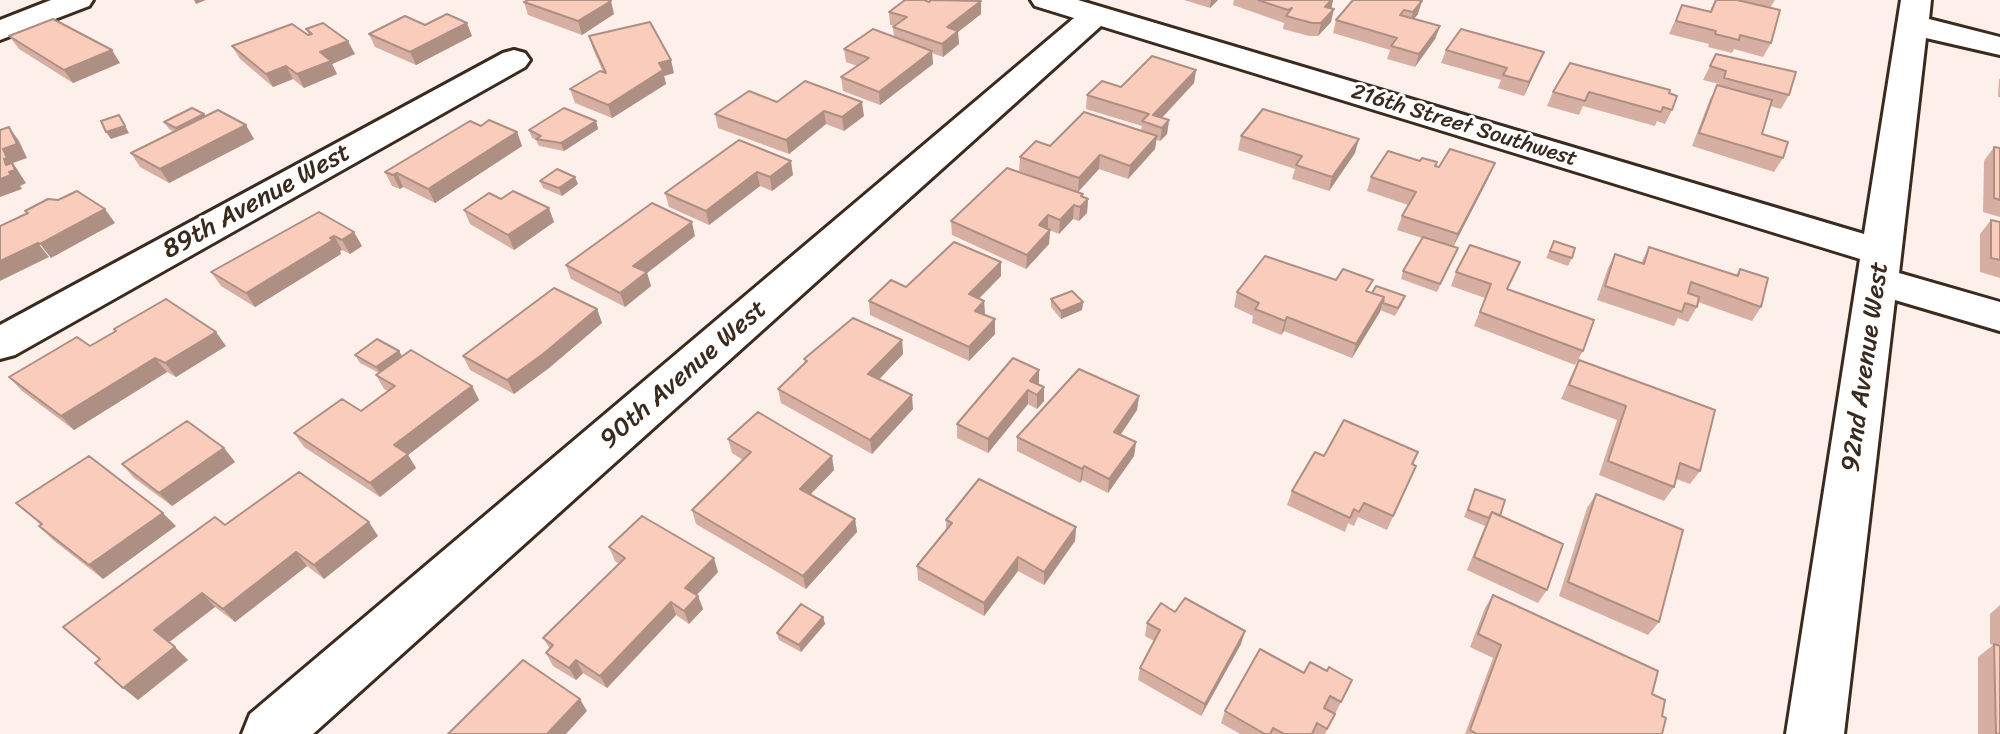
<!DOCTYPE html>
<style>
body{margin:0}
canvas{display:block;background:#fdf0eb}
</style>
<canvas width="2000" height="734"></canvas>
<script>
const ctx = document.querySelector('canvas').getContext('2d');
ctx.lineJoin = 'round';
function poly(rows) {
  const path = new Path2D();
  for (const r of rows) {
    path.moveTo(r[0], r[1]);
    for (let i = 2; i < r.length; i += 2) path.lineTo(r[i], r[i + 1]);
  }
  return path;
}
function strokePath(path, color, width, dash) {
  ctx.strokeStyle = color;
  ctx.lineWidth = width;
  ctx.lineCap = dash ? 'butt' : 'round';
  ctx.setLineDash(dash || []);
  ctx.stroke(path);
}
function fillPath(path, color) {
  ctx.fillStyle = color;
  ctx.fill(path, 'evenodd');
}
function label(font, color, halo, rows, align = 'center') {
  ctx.font = font + ' Sriracha,sans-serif';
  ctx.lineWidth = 6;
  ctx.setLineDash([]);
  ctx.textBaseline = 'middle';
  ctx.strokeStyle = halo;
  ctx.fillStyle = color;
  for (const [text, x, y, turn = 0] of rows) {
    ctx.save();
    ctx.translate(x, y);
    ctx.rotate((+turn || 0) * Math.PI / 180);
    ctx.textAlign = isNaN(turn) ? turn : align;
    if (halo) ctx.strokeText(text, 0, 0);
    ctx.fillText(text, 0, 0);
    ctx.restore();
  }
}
const minor = poly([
 [51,0,93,0,89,6,0,40,0,20,51,0],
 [1031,0,1078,0,1864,234,1901,0,1931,0,1929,19,2000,37,2000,55,1926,38,1899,273,2000,302,2000,331,1895,300,1844,734,1786,734,1860,259,1101,26,313,734,242,734,250,714,1074,18,1035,6,1031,0],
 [514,50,525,53,530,60,525,67,15,355,0,359,0,325,503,53,514,50]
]);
strokePath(minor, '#3b2a1e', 6);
fillPath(minor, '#fff');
fillPath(poly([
 [1184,0,1218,0,1210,8],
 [1234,0,1333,0,1331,9,1331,22,1318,36,1309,36,1283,29,1284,23,1233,5],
 [1417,0,1418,14,1414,19,1440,26,1435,39,1415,67,1387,59,1390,50,1333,33,1336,20],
 [1715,0,1775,0,1770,8,1771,43,1763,57,1734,49,1732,53,1708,47,1709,44,1669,34,1682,5,1710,11],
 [524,2,614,14,582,35,528,15],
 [889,12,981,14,958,32,959,44,943,57,932,53,933,64,880,105,843,91,841,77,857,66,846,62,844,49,894,37,893,27,895,26,890,25],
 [425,25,472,36,416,65,375,47,369,34],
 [306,29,355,54,332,64,337,74,304,88,293,79,273,87,240,59,232,46,309,35],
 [9,36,120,63,73,83,19,49],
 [589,36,674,73,664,76,666,84,612,118,575,103,570,89,603,72,593,49],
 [1446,50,1544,52,1524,96,1498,88,1501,80,1441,63],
 [1716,54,1789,95,1781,109,1770,106,1762,134,1783,158,1774,172,1692,146,1710,99,1719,84,1703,80],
 [1196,70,1194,83,1162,118,1169,120,1167,134,1160,141,1156,140,1155,149,1128,179,1099,169,1078,192,1083,197,1088,199,1087,213,1079,221,1073,219,1059,234,1050,230,1049,244,1026,269,952,235,951,221,1068,189,1019,171,1020,157,1050,146,1141,130,1142,126,1086,109,1087,95],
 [2000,78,2000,97,1998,97,1999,80],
 [1553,92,1669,93,1672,110,1665,124,1657,121,1655,126,1583,106,1579,115,1547,106],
 [777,102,864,116,844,131,826,124,789,154,718,128,715,114],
 [204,114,205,116,254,139,169,183,140,167,131,153,174,132,169,129,164,122],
 [596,121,598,129,564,151,539,146,536,140,532,138,529,130],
 [481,126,517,132,522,146,435,203,403,187,400,189,392,186,385,172],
 [1241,136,1355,153,1329,191,1292,179,1295,169,1238,150],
 [739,140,793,175,772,191,760,186,709,225,669,207,665,193],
 [1994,147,2000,148,2000,217,1983,212,1984,161],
 [1436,166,1489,177,1453,247,1458,248,1437,292,1401,279,1403,271,1422,238,1397,230,1402,216,1408,205,1367,191,1371,177],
 [540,181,578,184,562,196,543,188],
 [501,199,554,222,514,250,470,224,464,210],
 [319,212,362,246,350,254,342,250,340,251,341,254,255,307,221,286,211,272],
 [1991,220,2000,222,2000,278,1980,272,1980,234],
 [695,236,647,273,651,286,625,307,571,279,566,265],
 [1554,241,1572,258,1568,266,1546,258],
 [1649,247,1736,275,1740,269,1761,307,1752,321,1698,302,1697,307,1688,322,1678,318,1674,326,1597,300,1608,268,1615,254,1641,263],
 [1456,272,1508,289,1583,351,1575,365,1474,326,1485,298,1451,286],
 [1001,276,979,299,984,301,985,315,995,334,969,361,870,315,869,301,906,287],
 [1237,292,1369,292,1402,304,1395,316,1380,310,1352,358,1284,331,1281,335,1252,323,1253,316,1234,307],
 [1051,299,1083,302,1082,310,1061,319,1051,307],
 [597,309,602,323,549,368,514,394,470,370,463,356],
 [902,340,903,354,879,379,913,409,872,454,781,403,778,389,805,363,804,359],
 [90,346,226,346,176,377,167,372,74,430,22,391,9,377],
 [399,351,402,356,472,386,479,400,408,455,416,468,380,497,304,447,294,433,361,411,388,391,384,389,376,375,379,373,360,363,355,355],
 [1579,360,1700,471,1690,484,1676,479,1674,487,1664,501,1599,475,1617,420,1561,399,1572,374],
 [1039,384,1044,401,1037,409,1028,404,988,453,957,438,957,424],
 [1139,396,1137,410,1120,435,1136,442,1134,456,1108,493,1082,480,1080,483,1017,451,1017,437],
 [728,439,834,470,811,494,855,519,857,532,806,589,696,524,692,510,743,460,732,453],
 [224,448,235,462,172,506,134,478,122,464],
 [1418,452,1413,465,1410,480,1387,530,1358,517,1354,526,1348,523,1345,532,1287,505,1292,491,1324,456],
 [1475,489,1500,516,1547,590,1538,603,1467,570,1485,526,1464,517],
 [1596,494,1659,622,1648,635,1559,596,1587,508],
 [16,503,176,526,103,579,53,540,39,526,41,525],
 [946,520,1076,527,1075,541,1044,585,1018,571,984,616,918,580,917,566,946,530],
 [225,525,378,536,324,579,307,566,235,622,215,607,169,642,188,660,138,700,100,659],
 [609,547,718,572,697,595,698,596,703,609,689,624,676,615,607,688,583,673,576,680,553,666,546,653,550,649,543,638,619,564,615,561],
 [1493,595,1652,694,1662,716,1662,734,1465,734,1493,658,1470,647,1485,608],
 [2000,605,2000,734,1978,734,1978,657,1993,645,1990,644,1990,614],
 [1175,612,1241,644,1201,716,1138,680,1140,668,1154,641,1145,636,1147,623],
 [823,617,825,624,801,652,779,640,777,633],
 [1327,671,1352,680,1325,734,1240,734,1221,723,1225,711,1304,673]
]), '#d6afa2');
fillPath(poly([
 [194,0,206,0,196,4],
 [1211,0,1218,0,1210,8],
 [1331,0,1333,0,1331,10,1325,7],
 [611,1,614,14,582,35,578,21],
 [981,1,981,14,958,32,959,44,943,57,942,44,947,27],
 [1422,1,1418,14,1409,25,1413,12],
 [1334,9,1331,22,1318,36,1321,23],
 [467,23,472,36,416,65,410,52],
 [1440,26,1435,39,1415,67,1419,54],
 [348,41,355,54,332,64,337,74,304,88,297,74,320,52],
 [112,50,120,63,73,83,64,70],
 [932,51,933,64,880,105,879,92],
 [1544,52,1538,66,1524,96,1529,82],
 [671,60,674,73,664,76,666,84,612,118,608,105,659,63],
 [286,66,293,79,273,87,266,74],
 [1196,70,1194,83,1155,125,1153,115],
 [862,102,864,116,844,131,842,117],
 [824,111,826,124,789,154,786,140],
 [204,114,209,122,181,136,176,128],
 [119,115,129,133,111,139,106,132],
 [1169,120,1167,134,1160,141,1162,128],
 [596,121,598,129,564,151,561,143],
 [246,125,254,139,169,183,160,169],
 [9,127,19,141,27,158,13,163,26,183,20,186,22,189,0,197,0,179,6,165,3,149],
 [517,132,522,146,435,203,428,189],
 [1157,136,1155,149,1128,179,1130,166],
 [1359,139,1355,153,1329,191,1332,177],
 [1100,155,1099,169,1078,192,1079,178],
 [791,161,793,175,772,191,770,177],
 [1495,163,1489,177,1452,249,1458,234],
 [757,172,760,186,709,225,706,211],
 [397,173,403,187,400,189,393,175],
 [575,177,578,184,562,196,559,188],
 [1083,194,1083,205,1088,199,1087,213,1079,221,1081,196],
 [1074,205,1073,219,1059,234,1060,220],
 [549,208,554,222,514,250,508,235],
 [105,209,115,223,51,258,40,244],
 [1048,215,1048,229,1039,225],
 [692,222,695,236,647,273,651,286,625,307,620,293,633,266],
 [1050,230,1049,244,1026,269,1027,255],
 [354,232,362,246,350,254,342,240],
 [334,236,342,250,340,251,341,254,255,307,246,293],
 [38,243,49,257,0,281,0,261],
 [1001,262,1001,276,969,308,969,294],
 [1384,297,1380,312,1352,358,1356,344],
 [984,301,985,315,975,311],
 [1083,302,1082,310,1061,319,1061,311],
 [597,309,602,323,549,368,514,394,507,380],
 [1287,317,1284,331,1281,335,1285,321],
 [995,319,995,334,969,361,969,347],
 [216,332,226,346,176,377,165,363],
 [902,340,903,354,870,389,868,374],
 [399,351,403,358,381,374,376,367],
 [155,358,167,372,74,430,61,416],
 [1039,370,1039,385,1030,381],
 [472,386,479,400,408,455,416,468,380,497,370,483,394,445],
 [1044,387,1044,401,1037,409,1037,395],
 [1028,390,1028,404,988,453,988,439],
 [912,395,913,409,872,454,870,440],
 [1139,396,1137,410,1113,446,1114,432],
 [1136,442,1134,456,1108,493,1109,479],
 [224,448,235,462,172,506,159,493],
 [832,456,834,470,803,502,800,489],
 [1084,466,1082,480,1080,483,1082,469],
 [163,513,176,526,103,579,89,565],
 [855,519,857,532,806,589,803,576],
 [369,522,378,536,324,579,314,565],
 [1076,527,1075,541,1044,585,1044,572],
 [296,552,307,566,235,622,223,609],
 [1018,557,1018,571,984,616,984,603],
 [714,558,718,572,690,602,685,588],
 [202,593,215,607,168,643,154,630],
 [698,596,703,609,689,624,684,611],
 [671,602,676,615,607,688,600,676],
 [823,617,825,624,801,652,799,645],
 [1245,631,1241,644,1201,716,1205,704],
 [175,647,188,660,138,700,123,688],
 [576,660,583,673,576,680,569,668],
 [580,699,587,711,566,734,547,734]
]), '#ae8f84');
const building = poly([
 [528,0,607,0,611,1,578,21,524,2,528,0],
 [905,0,924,0,929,2,931,0,981,1,947,27,958,31,942,44,893,27,907,17,889,12,905,0],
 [1258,0,1331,0,1325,7,1334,9,1321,23,1312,23,1286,16,1292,8,1288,10,1258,0],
 [1353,0,1417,0,1422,1,1413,12,1404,10,1400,15,1440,26,1419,54,1391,46,1397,38,1336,20,1353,0],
 [1716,0,1737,0,1780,10,1771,43,1740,35,1739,40,1715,34,1716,31,1676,21,1682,5,1711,12,1716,0],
 [447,14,467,23,410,52,369,34,405,16,425,25,447,14],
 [53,19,112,50,64,70,9,36,53,19],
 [650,22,671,60,659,63,663,70,608,105,570,89,600,71,606,73,589,36,650,22],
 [323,23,348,41,320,52,331,61,297,74,286,66,266,74,232,46,292,24,308,35,312,34,306,29,323,23],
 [873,29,932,51,879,92,841,77,869,58,844,49,873,29],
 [1461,29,1544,52,1529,82,1503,75,1507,68,1446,50,1461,29],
 [1716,54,1796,72,1789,95,1724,78,1726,71,1710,66,1716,54],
 [1152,56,1196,70,1153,115,1169,120,1162,128,1142,121,1149,114,1087,95,1102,81,1121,87,1152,56],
 [1570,63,1670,90,1669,93,1677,96,1672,110,1663,107,1661,112,1589,92,1585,101,1553,92,1570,63],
 [805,81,862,102,842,117,824,111,786,140,715,114,749,91,777,102,805,81],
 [1717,85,1772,100,1762,134,1788,142,1783,158,1699,133,1717,85],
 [192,108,204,114,176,128,164,122,192,108],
 [564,108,596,121,561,143,536,139,541,136,529,130,564,108],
 [1263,109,1359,139,1332,177,1296,165,1302,156,1241,136,1263,109],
 [218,110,246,125,160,169,131,153,218,110],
 [1084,112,1157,136,1130,166,1100,155,1079,178,1020,157,1036,141,1050,146,1084,112],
 [119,115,125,126,106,132,101,121,119,115],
 [489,120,517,132,428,189,397,173,393,175,385,172,470,121,481,126,489,120],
 [9,127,17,144,3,149,7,158,4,159,6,165,12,163,15,170,9,172,11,175,0,179,0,130,9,127],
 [739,140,791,161,770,177,757,172,706,211,665,193,739,140],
 [1994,147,2000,148,2000,200,1994,198,1994,147],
 [1450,149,1495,163,1458,234,1402,216,1416,192,1371,177,1388,151,1420,161,1422,158,1437,162,1435,166,1439,167,1450,149],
 [1007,168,1083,194,1081,196,1088,199,1080,207,1074,205,1060,220,1048,215,1039,225,1050,230,1027,255,951,221,1007,168],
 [557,169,575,177,559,188,540,181,557,169],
 [77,191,105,209,40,244,38,243,0,261,0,226,28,213,25,211,48,199,58,200,77,191],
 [513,191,549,208,508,235,464,210,489,193,501,199,513,191],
 [652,203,692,222,633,266,647,272,620,293,566,265,652,203],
 [319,212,354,232,342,240,334,236,330,238,333,240,246,293,211,272,319,212],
 [1991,220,2000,222,2000,260,1991,258,1991,220],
 [1423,237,1458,248,1440,284,1403,271,1423,237],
 [1554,241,1575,248,1572,258,1550,251,1554,241],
 [954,242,1001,262,969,294,984,301,975,311,995,319,969,347,869,301,891,280,906,287,954,242],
 [1470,245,1520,262,1507,289,1594,320,1583,351,1480,312,1491,284,1456,272,1470,245],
 [1649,247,1738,276,1740,269,1768,278,1761,307,1691,282,1688,293,1699,297,1697,307,1685,303,1682,312,1605,286,1615,254,1644,264,1649,247],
 [1265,256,1336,280,1343,269,1373,280,1366,291,1384,297,1356,344,1287,317,1285,321,1255,309,1259,303,1237,292,1265,256],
 [1376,286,1405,296,1398,308,1383,303,1384,297,1372,293,1376,286],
 [554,288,597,309,543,354,507,380,463,356,554,288],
 [1072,291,1083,302,1061,311,1051,299,1072,291],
 [166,299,216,332,165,363,155,358,61,416,9,377,77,337,90,346,116,331,114,329,166,299],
 [853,318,902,340,868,374,912,395,870,440,778,389,807,361,804,359,853,318],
 [377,339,399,351,376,367,355,355,377,339],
 [411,350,472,386,394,445,408,454,370,483,294,433,342,399,361,411,395,386,376,375,411,350],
 [1013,358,1039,370,1030,381,1044,387,1037,395,1028,390,988,439,957,424,1013,358],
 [1579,360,1715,410,1700,471,1680,463,1674,487,1608,461,1626,406,1569,385,1579,360],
 [1079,369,1139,396,1114,432,1136,442,1109,479,1084,466,1082,469,1017,437,1079,369],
 [758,412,832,456,800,489,855,519,803,576,692,510,751,452,728,439,758,412],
 [1344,420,1418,452,1412,464,1416,466,1393,516,1364,503,1359,512,1354,509,1350,518,1292,491,1315,452,1324,456,1344,420],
 [187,421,224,448,159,493,122,464,187,421],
 [89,456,163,513,89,565,39,526,42,524,16,503,89,456],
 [299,472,369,522,314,565,296,552,223,609,202,593,154,630,175,647,123,688,95,663,100,659,63,627,215,517,225,525,299,472],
 [979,479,1076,527,1044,572,1018,557,984,603,917,566,952,523,946,520,979,479],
 [1475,489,1505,500,1500,516,1492,512,1489,518,1468,510,1475,489],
 [1596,494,1683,530,1659,622,1568,582,1596,494],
 [1492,512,1563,544,1547,590,1474,557,1492,512],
 [642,516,714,558,685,588,698,596,684,611,671,602,600,676,576,660,569,668,546,653,553,645,543,638,625,558,609,547,642,516],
 [1493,595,1658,671,1652,694,1665,700,1662,716,1666,718,1662,734,1477,734,1470,730,1501,645,1478,634,1493,595],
 [1185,598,1245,631,1205,704,1140,668,1160,630,1147,623,1161,603,1175,612,1185,598],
 [801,604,823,617,799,645,777,633,801,604],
 [1994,644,2000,646,2000,734,1996,734,1994,644],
 [1260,649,1304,673,1310,662,1327,671,1329,667,1352,680,1341,702,1330,696,1324,708,1335,714,1327,729,1317,723,1312,734,1284,734,1273,728,1270,734,1265,734,1225,711,1260,649],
 [523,660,580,699,547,734,448,734,523,660]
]);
fillPath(building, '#f9ccbc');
strokePath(building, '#ae8f84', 2);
label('22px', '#3b2a1e', '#fff', [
 ["216th Street Southwest",1464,126,17]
]);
label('26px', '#3b2a1e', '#fff', [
 ["89th Avenue West",257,202,-29],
 ["92nd Avenue West",1866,367,-82],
 ["90th Avenue West",684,375,-41]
]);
</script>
